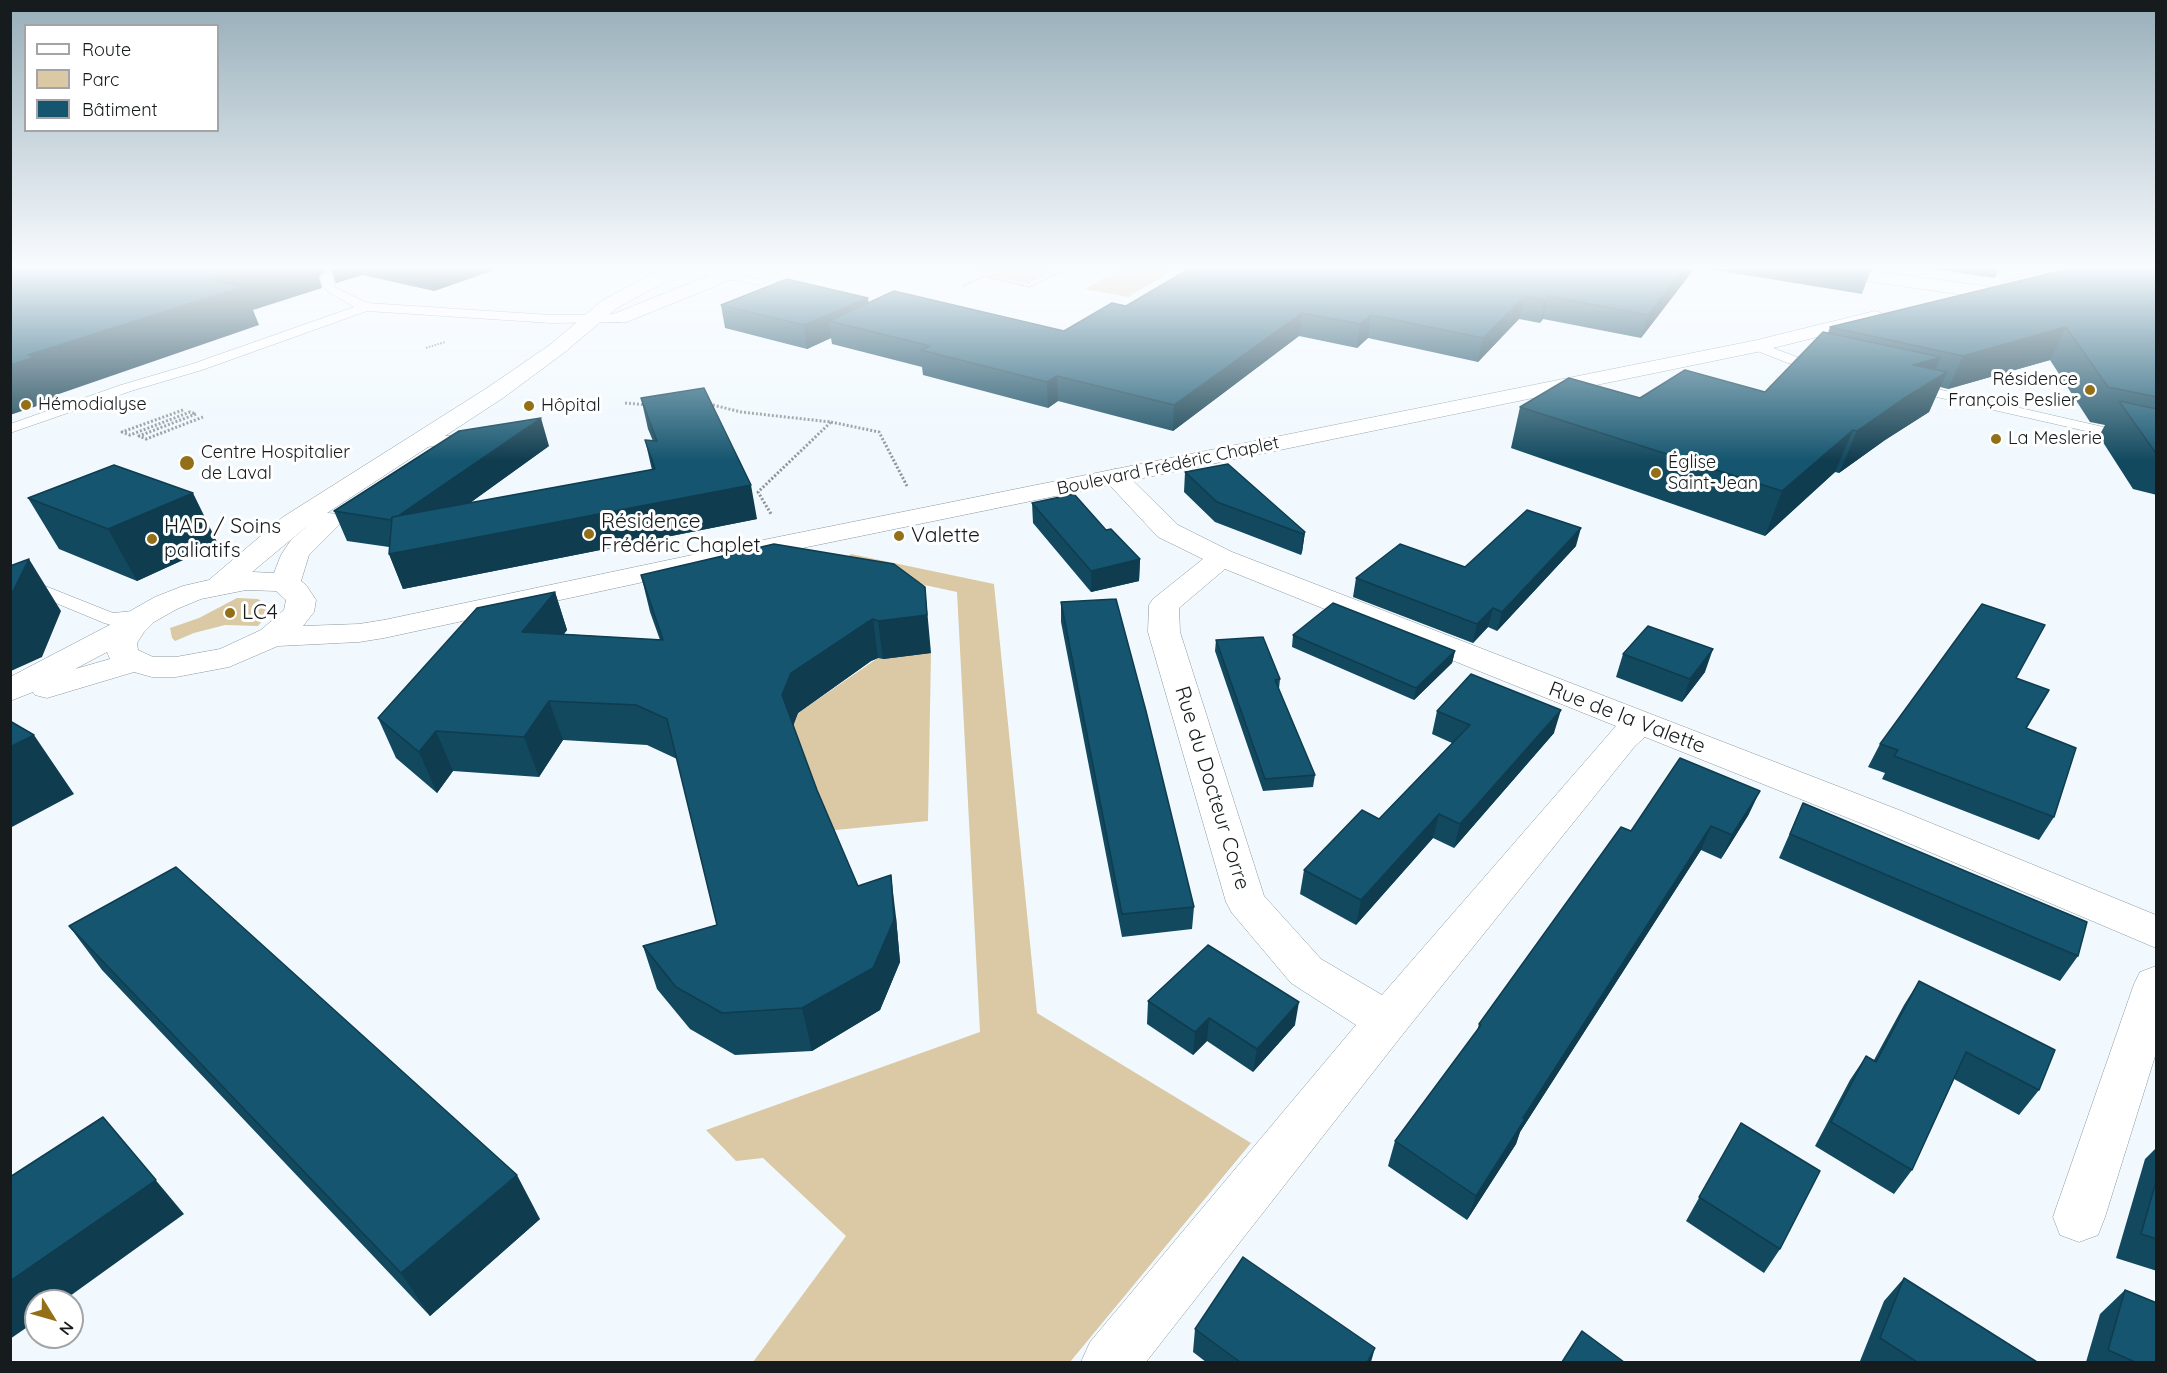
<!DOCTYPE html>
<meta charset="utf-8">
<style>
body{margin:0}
#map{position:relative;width:2167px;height:1373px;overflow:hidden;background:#f1f9fe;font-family:Quicksand,sans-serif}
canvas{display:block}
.frame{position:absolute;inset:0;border:12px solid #161b1d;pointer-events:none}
.legend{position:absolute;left:24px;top:24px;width:195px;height:108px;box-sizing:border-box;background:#fff;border:2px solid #a2a4a5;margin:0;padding:8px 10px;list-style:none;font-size:18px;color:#161b1d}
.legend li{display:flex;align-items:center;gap:12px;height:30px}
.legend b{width:30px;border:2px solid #a2a4a5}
.north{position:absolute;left:24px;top:1289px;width:60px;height:60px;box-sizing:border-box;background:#fff;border:2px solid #a2a4a5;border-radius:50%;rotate:127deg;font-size:16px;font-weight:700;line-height:24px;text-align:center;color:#161b1d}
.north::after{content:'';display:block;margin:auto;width:21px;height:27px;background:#937017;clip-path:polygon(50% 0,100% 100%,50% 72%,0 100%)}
</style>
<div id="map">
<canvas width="2167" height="1373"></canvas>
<div class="frame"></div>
<ul class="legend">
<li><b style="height:8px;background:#fff"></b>Route</li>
<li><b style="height:16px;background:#dac9a4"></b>Parc</li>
<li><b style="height:16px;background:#15556f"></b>Bâtiment</li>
</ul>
<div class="north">N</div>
</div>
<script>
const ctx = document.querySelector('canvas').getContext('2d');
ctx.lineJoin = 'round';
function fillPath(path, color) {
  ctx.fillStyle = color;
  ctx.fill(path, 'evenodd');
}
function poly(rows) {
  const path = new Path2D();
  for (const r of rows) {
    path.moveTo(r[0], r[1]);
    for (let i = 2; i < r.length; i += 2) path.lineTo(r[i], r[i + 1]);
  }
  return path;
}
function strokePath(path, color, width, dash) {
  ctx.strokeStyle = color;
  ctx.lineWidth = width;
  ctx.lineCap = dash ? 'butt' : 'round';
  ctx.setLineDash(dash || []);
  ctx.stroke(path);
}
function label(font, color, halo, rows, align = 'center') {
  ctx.font = font + ' Quicksand,sans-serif';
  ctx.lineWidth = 6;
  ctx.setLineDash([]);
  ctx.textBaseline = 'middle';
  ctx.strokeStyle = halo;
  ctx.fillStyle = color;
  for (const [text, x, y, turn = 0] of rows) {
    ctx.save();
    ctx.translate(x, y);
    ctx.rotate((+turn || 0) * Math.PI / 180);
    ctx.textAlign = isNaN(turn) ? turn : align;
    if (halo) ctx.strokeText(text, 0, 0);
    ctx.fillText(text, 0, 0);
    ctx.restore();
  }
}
fillPath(poly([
 [961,269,1058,269,1028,284],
 [1120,269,1171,269,1174,270,1128,297,1085,289],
 [851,554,994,584,1037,1013,1251,1143,1070,1362,753,1362,846,1236,763,1158,736,1161,706,1130,980,1032,957,592,836,566],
 [237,598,258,599,269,607,270,611,258,626,225,625,194,633,175,641,172,638,170,628,199,618],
 [931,653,928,821,825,831,790,735,798,713,878,658]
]), '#dac9a4');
const service = poly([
 [329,269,342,269,333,278,335,287,367,303,551,315,620,314,626,318,620,322,551,323,367,311,202,370,131,391,10,433,10,424,121,385,192,364,354,307,327,291,321,283,321,277,329,269],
 [710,269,760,279,766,282,760,285,707,275,701,272,710,269],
 [1757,342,1797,357,1827,364,1829,367,1822,371,1788,363,1752,349,1750,346,1757,342],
 [1911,383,2156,439,2156,447,1906,390,1904,387,1911,383],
 [458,435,463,437,466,440,463,443,417,448,409,443,417,438,458,435],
 [10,572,113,613,143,610,150,612,153,616,150,620,143,622,111,625,104,623,10,584,10,572]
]);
const minor = poly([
 [725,269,750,269,747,273,627,322,613,322,610,318,613,314,725,269],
 [1808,269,1857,269,1985,286,1992,288,1994,292,1992,296,1985,298,1817,274,1811,273,1808,269],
 [1115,469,1124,472,1178,525,1232,552,1899,810,2156,915,2156,948,1873,828,1645,737,1635,746,1403,1034,1146,1362,1081,1362,1090,1342,1356,1025,1291,983,1232,913,1226,902,1148,632,1149,605,1153,599,1203,559,1158,537,1102,477,1106,472,1115,469],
 [1225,569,1616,726,1382,995,1321,959,1264,896,1180,632,1179,608,1225,569],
 [2156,966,2156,1053,2105,1217,2098,1235,2079,1242,2060,1235,2053,1217,2134,984,2140,972,2156,966]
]);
const tertiary = poly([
 [661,269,684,269,681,273,617,308,565,352,503,398,327,513,341,514,344,520,309,555,301,581,306,585,316,600,314,612,303,626,359,624,384,620,773,538,1757,340,1875,311,1882,313,1885,317,1882,321,1757,352,773,554,384,638,359,642,278,646,229,667,176,677,152,677,134,672,47,698,35,695,33,692,10,701,10,677,121,619,132,610,155,597,183,586,209,580,283,517,487,388,551,344,603,300,661,269],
 [311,523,291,540,281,555,274,573,252,572,311,523],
 [246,590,276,591,286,600,284,610,261,630,220,649,176,657,153,657,138,650,137,643,144,632,154,622,177,609,201,599,246,590],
 [107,652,110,659,75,669,107,652],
 [2046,269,2068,269,2055,279,2016,290,2004,290,2001,286,2004,282,2046,269]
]);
strokePath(service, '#8b989f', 1);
strokePath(minor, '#8b989f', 1);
strokePath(tertiary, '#8b989f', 1);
strokePath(poly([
 [963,286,984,276,1030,287,1065,269],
 [426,348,445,342]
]), '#8d9397', 2, [1.5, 1.5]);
strokePath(poly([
 [625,403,648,405],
 [709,404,741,412,831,422,758,492,771,514],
 [183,410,122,432,130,435,190,412,196,414,139,436,146,439,203,417],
 [831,422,879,432,907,486]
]), '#8d9397', 3, [2, 2]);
fillPath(service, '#fff');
fillPath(minor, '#fff');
fillPath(tertiary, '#fff');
fillPath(poly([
 [331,269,497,269,434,291,362,275,336,283],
 [1189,269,1694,269,1641,338,1543,319,1540,323,1519,319,1478,362,1368,338,1357,348,1299,336,1173,431,1058,401,1048,408,923,375,922,367,832,344,831,338,807,349,725,328,721,305,869,303,1064,331,1126,306],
 [1709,269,1871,269,1862,294],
 [1933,269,1999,269,1995,278],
 [2068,269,2157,269,2157,495,2133,489,2099,436,2105,425,2090,422,2050,360,1948,389,1940,387,1929,412,1885,440,1839,473,1835,472,1765,536,1511,448,1520,407,1640,398,1765,392,1828,333,1830,327],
 [641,398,757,519,403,589,389,554,389,547,347,541,334,511,549,446,470,503,652,470,645,440,653,441,648,429],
 [1185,472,1305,532,1302,552,1301,555,1215,522,1184,492],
 [28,498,218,544,137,581,59,549],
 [1032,503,1106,530,1140,559,1139,581,1091,592,1033,523],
 [774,544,931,653,883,659,878,658,871,661,798,713,793,725,817,790,858,886,896,917,900,962,880,1010,812,1051,735,1055,690,1029,657,989,643,946,717,925,677,759,647,745,563,740,539,777,453,771,437,793,396,758,378,718,555,592,567,630,564,634,660,640,650,612,641,575],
 [1576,546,1497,631,1488,627,1473,643,1353,597,1356,578,1465,567],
 [1061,602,1194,907,1192,929,1122,937,1061,622],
 [1293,635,1455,651,1452,663,1414,700,1292,647],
 [1216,640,1280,679,1279,689,1315,775,1313,787,1263,791,1215,651],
 [1623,654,1705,672,1682,702,1616,677],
 [2016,678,2026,728,2054,817,2039,840,1882,779,1885,773,1868,767,1880,744],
 [1437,711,1554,733,1454,848,1433,838,1356,925,1300,894,1304,870,1379,819,1452,743,1432,734],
 [1803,803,2078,956,2060,981,1779,858],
 [1749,814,1721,859,1701,850,1520,1132,1516,1144,1467,1220,1388,1166,1395,1141,1477,1031,1479,1024,1631,831],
 [69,926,540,1219,430,1316,102,970],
 [1919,981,2039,1090,2019,1115,1954,1079,1912,1170,1894,1194,1815,1146,1850,1080,1866,1056,1874,1060,1904,1005],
 [1148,1001,1295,1025,1253,1072,1207,1041,1193,1055,1147,1024],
 [1741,1123,1780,1249,1764,1273,1686,1221],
 [2157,1147,2157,1271,2116,1258,2145,1159],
 [1904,1278,2037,1362,1863,1362,1860,1361,1884,1301],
 [2125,1290,2157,1362,2086,1362,2100,1314],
 [1195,1329,1371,1362,1206,1362,1193,1352]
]), '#12495f');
fillPath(poly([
 [248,269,327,269,319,277,322,288,253,310,259,325,56,395,58,399,10,415,10,365,28,355,212,280],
 [331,269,360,269,362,275,336,283],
 [427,269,497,269,434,291],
 [1684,269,1694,269,1641,338,1648,315],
 [1525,296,1519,319,1478,362,1483,338],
 [1548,296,1543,319,1540,323,1545,300],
 [868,298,871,321,829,321,831,338,807,349,804,325],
 [1302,313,1299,336,1173,431,1174,405],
 [1371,315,1368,338,1357,348,1360,324],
 [2066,327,2050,360,1948,389,1963,356],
 [1941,357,1929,383,1947,372,1929,412,1885,440,1839,473,1857,431,1913,365],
 [1057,376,1058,401,1048,408,1047,382],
 [541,418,549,446,404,550,392,520],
 [1853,430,1835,472,1765,536,1782,491],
 [751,485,757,519,403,589,389,554],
 [193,493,218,544,137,581,108,529],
 [1581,528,1576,546,1497,631,1502,612],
 [1305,532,1302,552,1301,555,1303,534],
 [29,559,61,611,42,657,11,671,10,597],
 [1140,559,1139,581,1091,592,1091,571],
 [925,587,931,653,883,659,878,621],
 [555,592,567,630,535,670,522,632],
 [1493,608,1488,627,1473,643,1477,624],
 [873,619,878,658,871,661,798,713,790,735,782,695,791,673,866,623],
 [1713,649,1705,672,1682,702,1690,679],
 [1455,651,1452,663,1414,700,1416,688],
 [549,701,563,740,539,777,524,737],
 [1561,710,1554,733,1454,848,1460,824],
 [436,731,453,771,437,793,419,752],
 [34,735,74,794,10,828,10,747],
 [1760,791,1749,814,1721,859,1732,835],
 [1439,814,1433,838,1356,925,1361,900],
 [1711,826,1701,850,1520,1132,1516,1144,1467,1220,1476,1196,1523,1118],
 [891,875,896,917,900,962,880,1010,812,1051,802,1008],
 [1299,1002,1295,1025,1253,1072,1257,1049],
 [1209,1018,1207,1041,1193,1055,1195,1032],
 [103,1117,184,1214,63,1301,36,1301,36,1321,10,1339,10,1281],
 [517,1175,540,1219,430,1316,401,1273],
 [1375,1348,1371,1362,1367,1362]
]), '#0f3c4e');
const building = poly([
 [10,269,248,269,212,280,243,287,28,355,35,357,10,365,10,269],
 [1189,269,1684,269,1648,315,1548,296,1545,300,1525,296,1483,338,1371,315,1360,324,1302,313,1174,405,1057,376,1047,382,921,350,930,346,829,321,894,291,1064,331,1112,303,1126,306,1189,269],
 [1853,269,1871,269,1870,272,1853,269],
 [2068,269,2144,269,2157,271,2157,397,2108,387,2066,327,1963,356,1830,327,2068,269],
 [787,279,868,298,804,325,721,305,787,279],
 [1823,332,1941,357,1913,365,1947,372,1903,399,1857,431,1853,430,1782,491,1520,407,1569,378,1640,398,1685,370,1765,392,1823,332],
 [704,388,751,485,389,554,392,517,655,469,645,440,657,441,641,398,704,388],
 [2119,401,2157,409,2157,452,2155,452,2119,401],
 [541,418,398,516,392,517,391,520,334,511,459,431,541,418],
 [1228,464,1305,532,1303,534,1217,502,1185,472,1228,464],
 [114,465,193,493,108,529,28,498,114,465],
 [1074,494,1106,530,1111,529,1140,559,1091,571,1032,503,1074,494],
 [1527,510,1581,528,1502,612,1493,608,1477,624,1356,578,1400,544,1465,567,1527,510],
 [774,544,894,564,925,587,927,615,878,621,873,619,866,623,791,673,782,695,817,790,858,886,891,875,894,920,873,968,802,1008,722,1013,676,987,643,946,717,925,667,719,636,705,549,701,524,737,436,731,419,752,378,718,477,608,555,592,522,632,663,640,641,575,774,544],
 [29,559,10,597,10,566,29,559],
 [1116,599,1146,711,1194,907,1122,914,1061,602,1116,599],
 [1333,603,1455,651,1416,688,1293,635,1333,603],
 [1982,604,2045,625,2016,678,2049,690,2026,728,2076,748,2054,817,1894,756,1898,750,1880,744,1982,604],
 [1648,626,1713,649,1690,679,1623,654,1648,626],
 [1263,637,1280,679,1275,680,1315,775,1265,779,1216,640,1263,637],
 [1471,674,1561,710,1460,824,1439,814,1361,900,1304,870,1362,810,1379,819,1470,725,1437,711,1471,674],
 [10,721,34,735,10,747,10,721],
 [1680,758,1760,791,1732,835,1711,826,1523,1118,1525,1119,1476,1196,1395,1141,1481,1025,1479,1024,1621,827,1631,831,1680,758],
 [1803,803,2087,922,2078,956,1790,834,1803,803],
 [176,867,517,1175,401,1273,69,926,176,867],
 [1208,945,1299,1002,1257,1049,1209,1018,1195,1032,1148,1001,1208,945],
 [1919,981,2055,1050,2039,1090,1966,1052,1912,1170,1831,1122,1866,1056,1876,1062,1919,981],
 [103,1117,156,1180,10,1281,10,1177,103,1117],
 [1741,1123,1820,1171,1780,1249,1699,1197,1741,1123],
 [2157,1178,2157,1239,2141,1234,2157,1178],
 [1243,1257,1375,1348,1367,1362,1240,1362,1195,1329,1243,1257],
 [1904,1278,2037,1362,1917,1362,1880,1338,1904,1278],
 [2125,1290,2157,1303,2157,1362,2135,1362,2108,1350,2125,1290],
 [1582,1331,1624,1362,1562,1362,1582,1331]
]);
fillPath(building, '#15556f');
strokePath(building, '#0f3c4e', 1.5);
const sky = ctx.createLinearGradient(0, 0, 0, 461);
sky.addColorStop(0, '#97aeb9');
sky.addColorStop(0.58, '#f9fcff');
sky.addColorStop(1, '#f9fcff00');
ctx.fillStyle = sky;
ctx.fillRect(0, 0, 2167, 461);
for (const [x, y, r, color] of [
 [2090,390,6,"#937017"],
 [26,405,6,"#937017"],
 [529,406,6,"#937017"],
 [1996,439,6,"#937017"],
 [187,463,8,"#937017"],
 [1656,473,6,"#937017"],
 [589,534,6,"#937017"],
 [899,536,6,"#937017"],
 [152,539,6,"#937017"],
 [230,613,6,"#937017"]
]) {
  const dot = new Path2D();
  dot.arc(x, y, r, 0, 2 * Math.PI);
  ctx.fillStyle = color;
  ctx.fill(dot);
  strokePath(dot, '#fff', 2);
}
label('18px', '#161b1d', '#fff', [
 ["Résidence",2078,380,"right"],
 ["François Peslier",2078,401,"right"],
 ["Hémodialyse",38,405],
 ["Hôpital",541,406],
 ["La Meslerie",2008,439],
 ["Centre Hospitalier",201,453],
 ["de Laval",201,474],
 ["Église",1668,463],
 ["Saint-Jean",1668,484]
], 'left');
label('18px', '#161b1d', '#fff', [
 ["Boulevard Frédéric Chaplet",1168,466,-12]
]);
label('21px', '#161b1d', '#fff', [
 ["Résidence",601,522],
 ["Frédéric Chaplet",601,546],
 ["HAD / Soins",164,527],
 ["paliatifs",164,551],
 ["Valette",911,536],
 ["LC4",242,613]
], 'left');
label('21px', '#161b1d', '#fff', [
 ["Rue de la Valette",1627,718,21],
 ["Rue du Docteur Corre",1212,788,73]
]);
</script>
